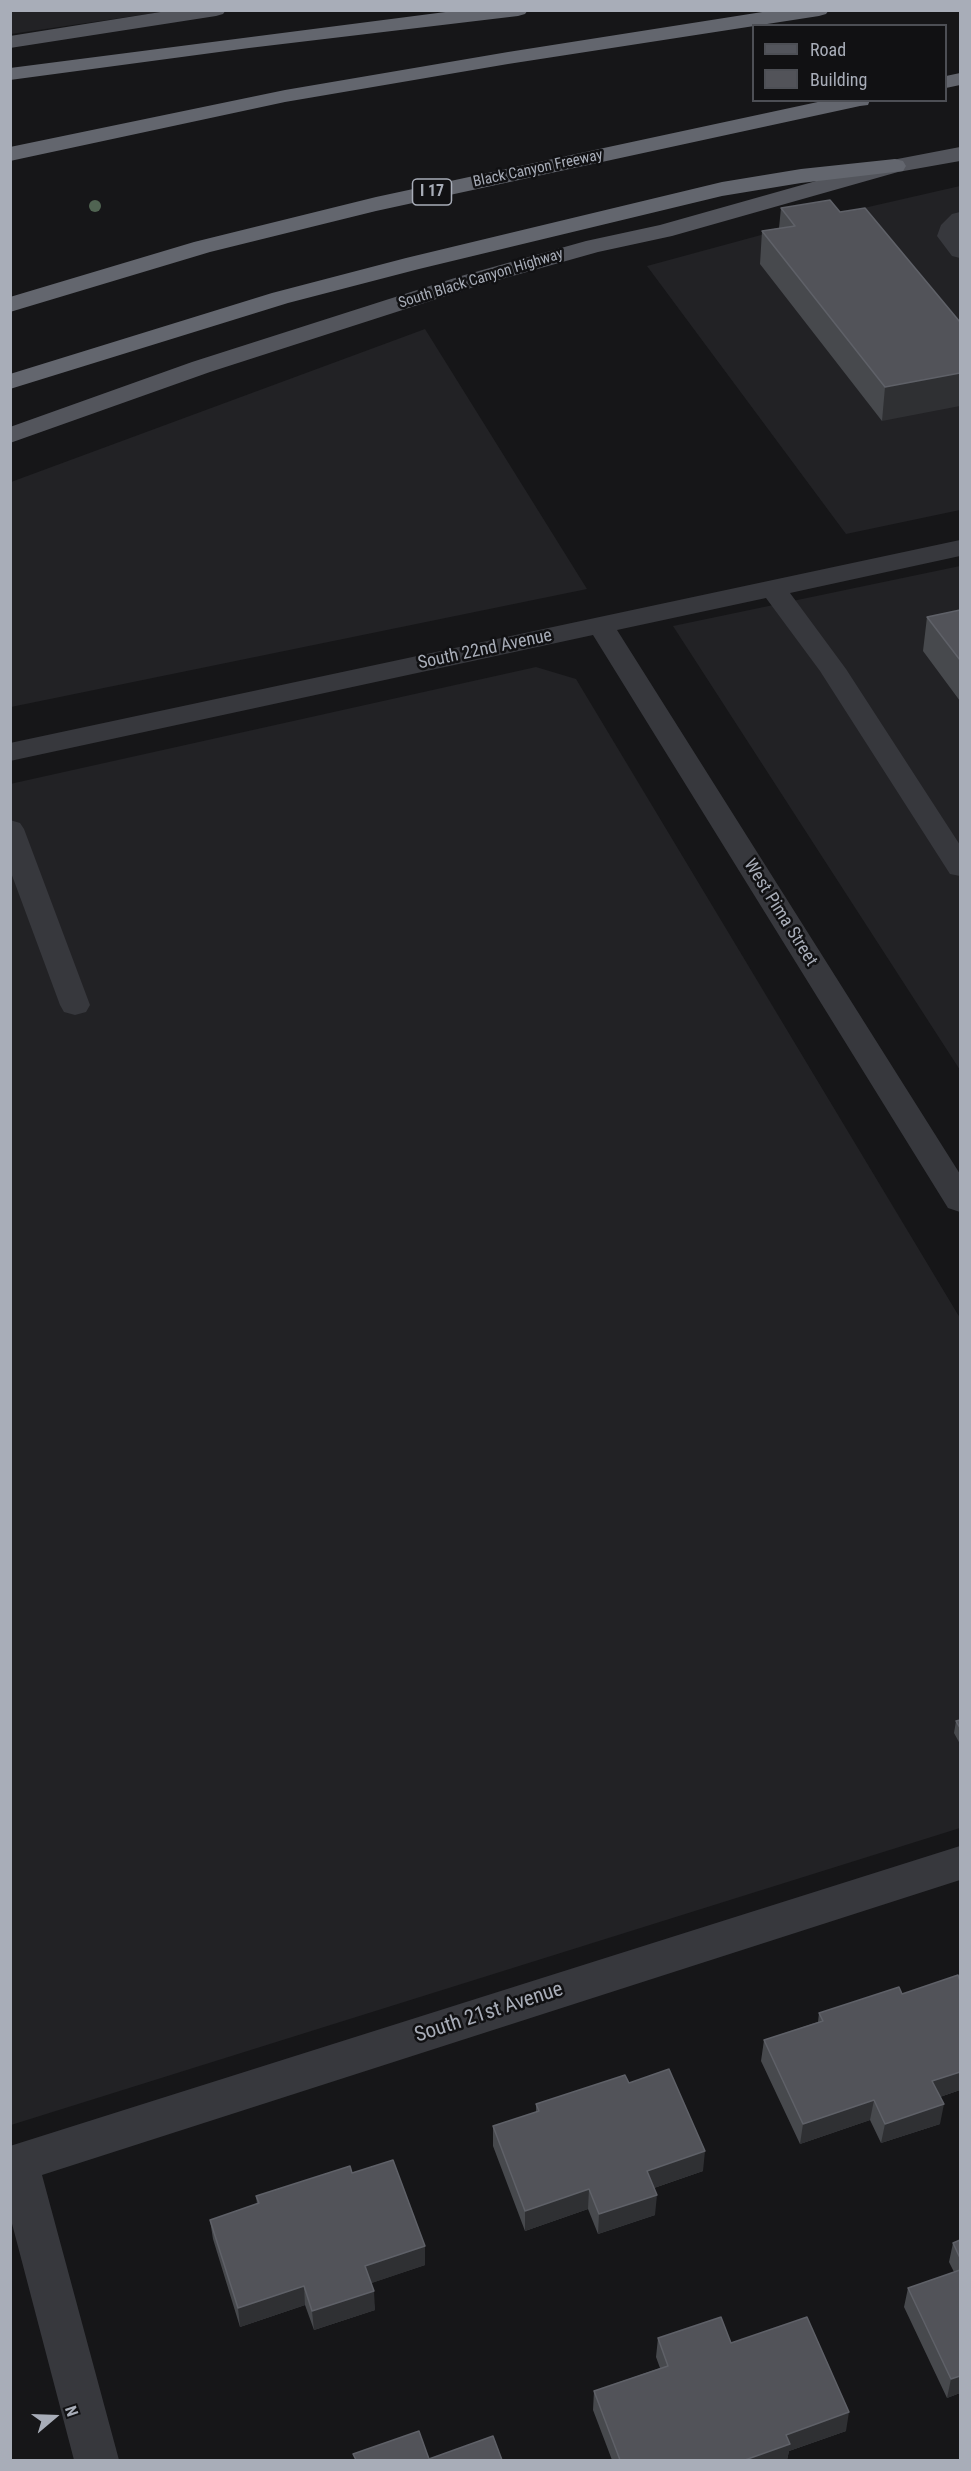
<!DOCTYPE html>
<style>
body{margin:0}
#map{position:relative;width:971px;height:2471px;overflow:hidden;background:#161618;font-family:"Roboto Condensed",sans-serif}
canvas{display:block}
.frame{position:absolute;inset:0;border:12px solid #a8adb8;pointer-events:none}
.legend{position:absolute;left:752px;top:24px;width:195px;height:78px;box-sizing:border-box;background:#111113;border:2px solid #4d4f55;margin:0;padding:8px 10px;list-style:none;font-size:18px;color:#a8adb8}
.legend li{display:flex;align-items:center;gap:12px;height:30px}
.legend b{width:30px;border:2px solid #4d4f55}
.north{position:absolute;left:24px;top:2387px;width:60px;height:60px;-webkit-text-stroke:4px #111113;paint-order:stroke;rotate:71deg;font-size:16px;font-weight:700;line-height:24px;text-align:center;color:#a8adb8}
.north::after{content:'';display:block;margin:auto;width:21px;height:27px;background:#a8adb8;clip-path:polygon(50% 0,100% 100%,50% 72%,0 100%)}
</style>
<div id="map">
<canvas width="971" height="2471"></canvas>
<div class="frame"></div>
<ul class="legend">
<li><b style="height:8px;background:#53555c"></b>Road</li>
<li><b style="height:16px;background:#525359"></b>Building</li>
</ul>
<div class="north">N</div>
</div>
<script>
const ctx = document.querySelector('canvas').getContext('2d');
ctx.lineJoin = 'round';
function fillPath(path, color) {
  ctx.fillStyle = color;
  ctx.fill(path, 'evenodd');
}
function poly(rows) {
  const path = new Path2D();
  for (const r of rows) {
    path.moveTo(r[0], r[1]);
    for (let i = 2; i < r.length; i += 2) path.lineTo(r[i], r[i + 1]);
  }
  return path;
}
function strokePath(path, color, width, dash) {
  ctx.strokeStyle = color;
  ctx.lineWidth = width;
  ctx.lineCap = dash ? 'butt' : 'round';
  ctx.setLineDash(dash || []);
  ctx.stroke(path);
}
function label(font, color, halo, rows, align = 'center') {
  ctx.font = font + ' "Roboto Condensed",sans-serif';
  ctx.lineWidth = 5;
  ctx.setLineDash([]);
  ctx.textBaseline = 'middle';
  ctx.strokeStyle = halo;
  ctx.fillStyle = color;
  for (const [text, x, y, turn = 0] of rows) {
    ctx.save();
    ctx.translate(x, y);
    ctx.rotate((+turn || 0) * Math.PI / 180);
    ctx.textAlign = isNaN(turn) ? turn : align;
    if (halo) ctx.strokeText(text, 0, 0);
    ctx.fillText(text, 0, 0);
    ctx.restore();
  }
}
fillPath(poly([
 [11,10,169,10,169,11,11,34],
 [960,186,960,510,846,534,647,266,842,213],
 [425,329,587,589,11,707,11,482],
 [960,566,960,1070,673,626],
 [536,667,576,679,960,1318,960,1828,11,2125,10,784]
]), '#222225');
fillPath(poly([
 [960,212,960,258,952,256,937,236,941,225,952,214,960,212],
 [960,540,960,556,790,593,846,669,960,845,960,876,950,874,820,671,766,598,617,630,960,1174,960,1212,948,1208,593,635,10,761,10,743,960,540],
 [10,820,20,823,24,829,90,1005,86,1012,75,1015,64,1012,60,1005,10,870,10,820],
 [960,1846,960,1880,42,2175,119,2460,74,2460,10,2216,10,2146,960,1846]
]), '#37383d');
fillPath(poly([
 [173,10,226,10,223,14,216,16,10,48,10,36,173,10],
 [960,147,960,161,898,172,672,236,598,252,477,286,210,372,10,443,10,427,192,362,461,276,586,241,660,225,887,161,960,147]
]), '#53555c');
fillPath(poly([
 [461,10,528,10,525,14,518,16,249,48,10,80,10,68,461,10],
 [775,10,829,10,826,14,819,16,508,64,285,102,10,161,10,147,285,90,508,52,775,10],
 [960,73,960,85,946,88,946,76,960,73],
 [827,100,870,100,868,105,860,106,376,211,210,252,10,312,10,297,194,242,376,197,827,100],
 [895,159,903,161,906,166,903,171,801,183,722,196,419,269,288,303,10,389,10,374,272,293,406,258,722,182,801,169,895,159]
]), '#63666e');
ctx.fillStyle = '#506452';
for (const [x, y] of [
 [95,206]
]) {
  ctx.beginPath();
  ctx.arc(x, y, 6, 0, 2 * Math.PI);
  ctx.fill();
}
fillPath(poly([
 [781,208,840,212,960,322,882,421,760,264,762,231,779,228],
 [960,610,960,701,923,651,927,617],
 [960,1720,960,1744,954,1733,956,1721],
 [902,1994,960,2090,940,2097,940,2124,881,2143,870,2120,800,2144,761,2061,764,2040,818,2022,819,2013],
 [629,2083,703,2171,654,2188,655,2215,598,2234,588,2209,525,2231,493,2146,493,2126,536,2112,536,2104],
 [352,2173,425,2265,371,2283,375,2310,314,2330,305,2305,240,2327,213,2239,210,2220,257,2204,256,2196],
 [960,2240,960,2393,947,2398,904,2307,908,2288,954,2272,949,2262,953,2243],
 [658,2338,731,2343,846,2431,789,2451,787,2460,612,2460,593,2410,594,2391,660,2368,656,2357]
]), '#47494d');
fillPath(poly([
 [960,373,960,406,882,421,885,387],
 [960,2072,960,2090,928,2101,932,2081],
 [874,2100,870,2120,800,2144,803,2124],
 [944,2104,940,2124,881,2143,885,2124],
 [705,2151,703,2171,645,2191,647,2171],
 [589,2189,588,2209,525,2231,525,2211],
 [657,2195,655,2215,598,2234,599,2214],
 [425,2246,425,2265,366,2285,365,2266],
 [304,2286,305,2305,240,2327,238,2308],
 [374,2291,375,2310,314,2330,312,2311],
 [960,2376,960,2393,947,2398,951,2379],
 [849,2412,846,2431,789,2451,787,2460,745,2460,786,2435]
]), '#2f3033');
const building = poly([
 [830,200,840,212,865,208,960,322,960,373,885,387,762,231,795,226,781,208,830,200],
 [960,610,960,660,927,617,960,610],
 [960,1720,960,1728,956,1721,960,1720],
 [958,1975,960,1981,960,2072,932,2081,944,2104,885,2124,874,2100,803,2124,764,2040,823,2021,819,2013,899,1987,902,1994,958,1975],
 [669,2069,705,2151,647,2171,657,2195,599,2214,589,2189,525,2211,493,2126,539,2111,536,2104,625,2075,629,2083,669,2069],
 [393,2160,425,2246,365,2266,374,2291,312,2311,304,2286,238,2308,210,2220,259,2203,256,2196,350,2166,352,2173,393,2160],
 [960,2240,960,2258,953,2243,960,2240],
 [960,2270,960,2376,951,2379,908,2288,960,2270],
 [721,2317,731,2343,807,2317,849,2412,786,2435,790,2444,745,2460,620,2460,594,2391,668,2366,658,2338,721,2317],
 [419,2431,429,2459,493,2436,502,2460,356,2460,353,2454,419,2431]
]);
fillPath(building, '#525359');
strokePath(building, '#5f6168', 1.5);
label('15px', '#a8adb8', '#111113', [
 ["Black Canyon Freeway",538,169,-12],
 ["South Black Canyon Highway",481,279,-17]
]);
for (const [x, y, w] of [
 [432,192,39]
]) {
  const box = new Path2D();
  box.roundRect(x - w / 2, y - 13, w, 26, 4.5);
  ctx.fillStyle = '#111113';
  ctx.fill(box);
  strokePath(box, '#a8adb8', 1.5);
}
label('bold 16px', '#a8adb8', null, [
 ["I 17",432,192]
]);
label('18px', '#a8adb8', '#111113', [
 ["South 22nd Avenue",485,650,-12],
 ["West Pima Street",780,913,58]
]);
label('21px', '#a8adb8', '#111113', [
 ["South 21st Avenue",489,2013,-18]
]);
</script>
